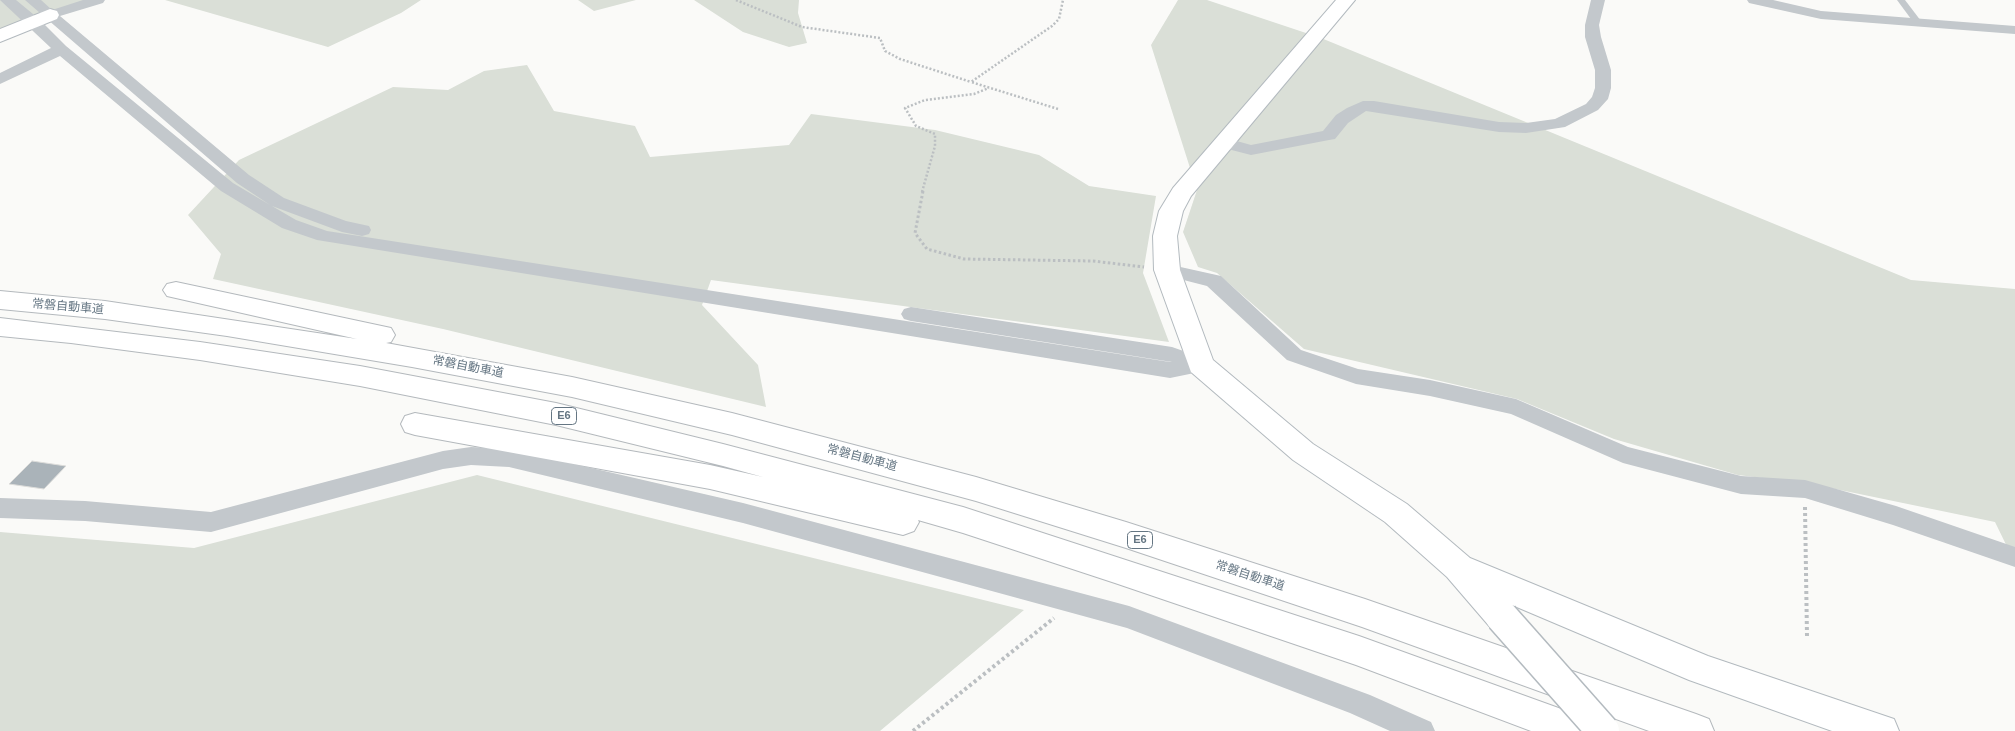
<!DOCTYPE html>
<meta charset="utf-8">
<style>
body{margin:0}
canvas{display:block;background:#fafaf8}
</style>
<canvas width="2015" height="731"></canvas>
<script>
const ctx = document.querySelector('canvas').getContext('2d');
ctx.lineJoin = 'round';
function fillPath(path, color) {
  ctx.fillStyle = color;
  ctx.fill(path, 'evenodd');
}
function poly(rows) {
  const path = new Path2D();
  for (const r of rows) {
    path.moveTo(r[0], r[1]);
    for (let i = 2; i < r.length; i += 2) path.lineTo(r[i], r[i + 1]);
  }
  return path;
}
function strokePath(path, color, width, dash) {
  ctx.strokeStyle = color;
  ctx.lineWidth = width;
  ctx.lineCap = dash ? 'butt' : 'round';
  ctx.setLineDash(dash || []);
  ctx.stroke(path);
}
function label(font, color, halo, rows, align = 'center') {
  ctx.font = font + ' Arial,"Noto Sans JP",sans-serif';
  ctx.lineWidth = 5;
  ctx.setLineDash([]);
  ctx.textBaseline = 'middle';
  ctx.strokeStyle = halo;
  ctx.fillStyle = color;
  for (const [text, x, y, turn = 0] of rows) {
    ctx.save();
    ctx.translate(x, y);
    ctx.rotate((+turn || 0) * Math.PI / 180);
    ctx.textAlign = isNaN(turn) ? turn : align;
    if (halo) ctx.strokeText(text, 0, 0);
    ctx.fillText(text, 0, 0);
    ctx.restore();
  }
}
fillPath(poly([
 [0,0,88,0,0,32],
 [165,0,421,0,401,13,328,47],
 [578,0,636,0,594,11],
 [694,0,799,0,798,13,807,43,789,47,743,32],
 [1178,0,1207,0,1321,38,1911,280,2015,289,2015,563,1995,522,1811,484,1738,475,1614,439,1517,399,1304,349,1217,273,1198,267,1183,232,1197,190,1151,45],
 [527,65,554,111,635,126,650,157,789,145,811,114,935,130,1039,155,1089,186,1156,196,1143,273,1169,342,711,280,702,305,758,365,766,407,443,329,213,279,221,254,188,215,239,160,393,87,448,90,484,71],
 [477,475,1024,610,880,731,0,731,0,532,194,548]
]), '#dadfd7');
const building = poly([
 [32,461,66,466,44,489,9,484,32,461]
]);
fillPath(building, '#aab3b9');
strokePath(building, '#dcdcda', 1);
const secondary = poly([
 [1336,0,1355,0,1191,196,1183,211,1177,236,1180,270,1213,360,1313,444,1407,504,1470,558,1708,656,1894,719,1899,731,1832,731,1689,680,1512,605,1519,617,1514,627,1502,632,1490,627,1447,577,1385,522,1293,460,1191,372,1154,270,1153,236,1159,211,1173,188,1336,0],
 [50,9,57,11,59,15,57,19,0,42,0,29,50,9]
]);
const highway = poly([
 [176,282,391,328,395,335,391,342,386,343,572,377,732,413,976,477,1126,522,1365,599,1696,714,1709,719,1714,731,1649,731,1362,627,1126,548,976,501,732,435,572,397,412,367,227,336,105,319,0,309,0,291,105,301,357,339,167,296,163,290,167,284,176,282],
 [0,318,200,342,360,366,556,403,723,444,963,507,1359,636,1589,719,1594,731,1531,731,1356,665,1115,583,963,533,918,520,919,522,914,531,903,535,710,489,415,435,405,432,401,424,405,416,415,413,710,465,763,477,723,466,556,425,360,386,200,360,71,343,0,336,0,318]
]);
strokePath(secondary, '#b3babf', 2);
strokePath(highway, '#b4b9bd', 2);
strokePath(poly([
 [736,0,802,27,880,38,885,51,900,59,971,82],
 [1058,109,971,82,1052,26,1059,19,1063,0],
 [922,192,935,146,935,134,916,126,905,108,925,100,974,94,989,88]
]), '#bbbfc2', 2.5, [2, 2]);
strokePath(poly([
 [923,191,915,233,927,249,964,259,1093,261,1144,267]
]), '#bbbfc2', 3, [2.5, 2.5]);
strokePath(poly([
 [1805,507,1807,637],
 [913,731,1054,618]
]), '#bbbfc2', 4, [3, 3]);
fillPath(poly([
 [1897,0,1905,0,1921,21,1920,23,1914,23,1897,0]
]), '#c3c8cc');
fillPath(poly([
 [0,0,16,0,39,19,66,46,233,183,270,205,237,183,25,0,41,0,52,10,83,0,105,0,103,3,60,16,249,175,284,198,346,221,369,226,371,230,369,234,362,236,342,232,272,206,296,220,327,231,1170,362,1172,362,911,321,904,319,901,314,904,309,911,307,1172,347,1209,360,1212,365,1209,370,1170,378,317,240,282,228,221,191,60,56,0,84,0,73,51,48,0,0],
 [1591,0,1605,0,1599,25,1601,37,1611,70,1611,88,1608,99,1598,110,1565,127,1526,133,1499,132,1366,111,1348,123,1335,139,1329,140,1251,155,1220,147,1217,143,1220,139,1226,138,1251,145,1323,131,1336,115,1347,108,1363,101,1374,101,1499,122,1526,123,1555,119,1586,104,1592,97,1595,88,1595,70,1585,37,1585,25,1591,0],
 [1747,0,1773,0,1821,11,2015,26,2015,34,1821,19,1749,3,1747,0],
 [1167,264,1221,276,1301,350,1358,369,1430,380,1516,399,1628,447,1741,476,1805,480,1896,506,2015,547,2015,567,1893,525,1805,498,1741,494,1623,463,1511,414,1430,396,1356,384,1287,360,1207,286,1160,274,1157,270,1160,266,1167,264],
 [471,447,509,449,743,503,1129,606,1370,695,1431,722,1435,731,1390,731,1350,713,1127,628,743,523,509,467,471,465,443,469,211,532,85,521,0,518,0,498,85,501,211,512,443,451,471,447]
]), '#c3c8cc');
fillPath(secondary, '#fff');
fillPath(highway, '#fff');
const secondaryBridge = poly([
 [1502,617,1603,731]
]);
strokePath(secondaryBridge, '#b3babf', 35, []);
strokePath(secondaryBridge, '#fff', 32);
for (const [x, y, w] of [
 [564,416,25],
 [1140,540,25]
]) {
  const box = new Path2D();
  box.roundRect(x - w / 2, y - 8.5, w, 17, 4);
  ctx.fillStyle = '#fff';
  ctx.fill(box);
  strokePath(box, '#657683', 1);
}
label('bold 11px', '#657683', null, [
 ["E6",564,416],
 ["E6",1140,540]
]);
label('12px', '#657683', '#fff', [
 ["常磐自動車道",68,307,5],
 ["常磐自動車道",468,367,11],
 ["常磐自動車道",862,458,15],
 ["常磐自動車道",1250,576,18]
]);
</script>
